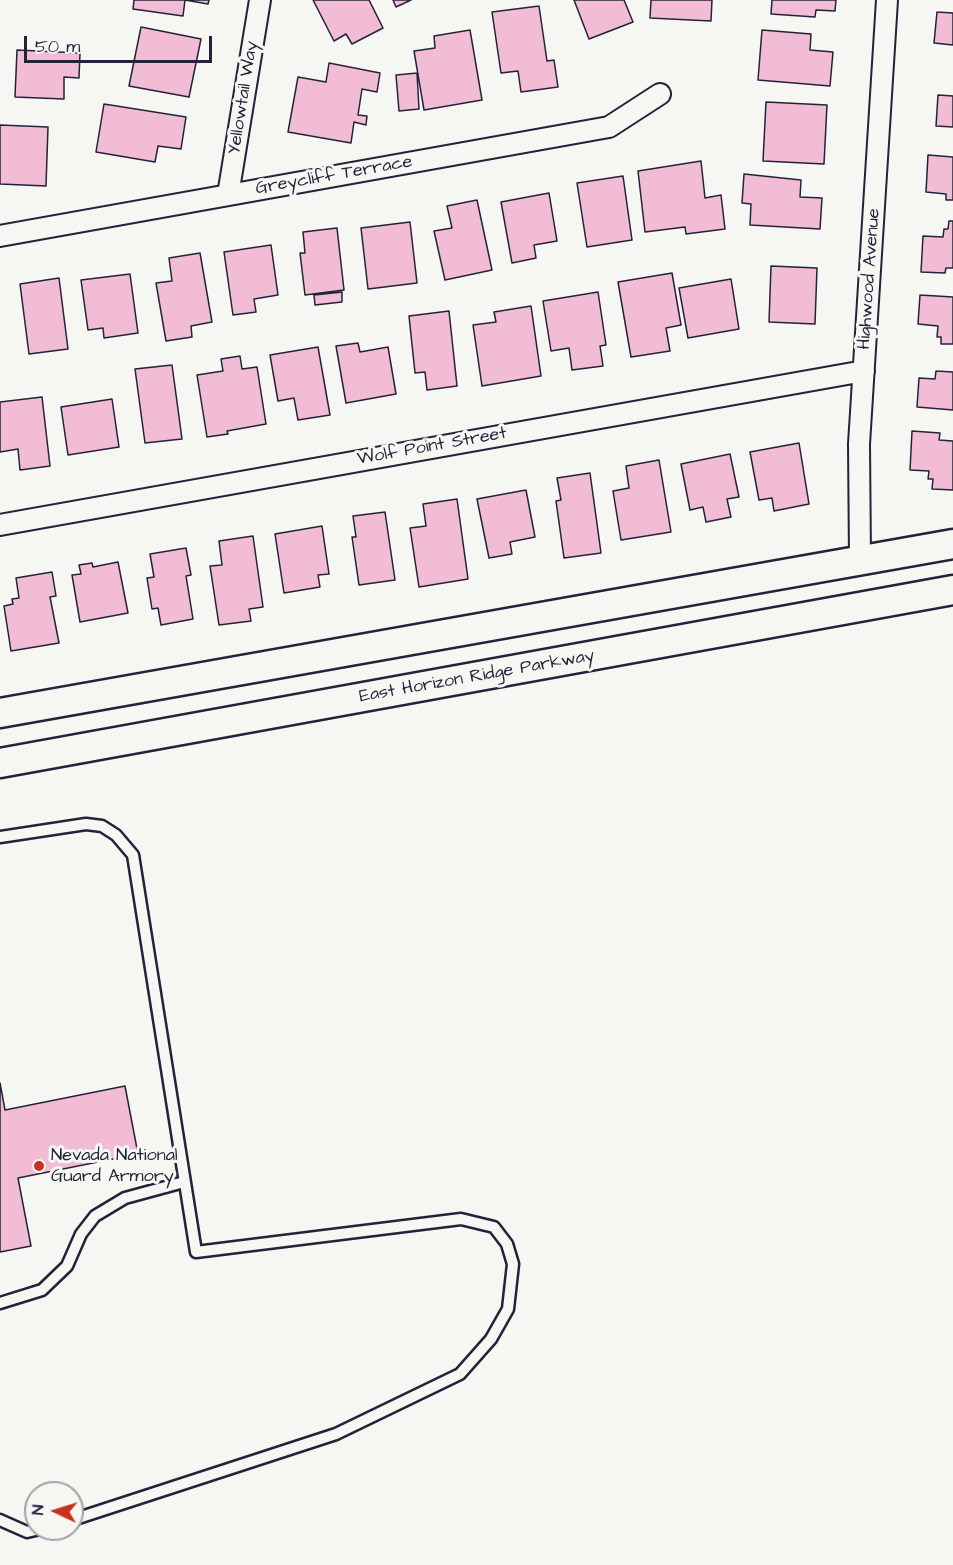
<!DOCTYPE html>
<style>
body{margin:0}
#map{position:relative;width:953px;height:1565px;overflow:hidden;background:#f6f6f2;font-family:"Architects Daughter",sans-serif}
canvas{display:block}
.north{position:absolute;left:24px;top:1481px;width:60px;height:60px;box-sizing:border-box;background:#f6f6f2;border:2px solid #a1a1a9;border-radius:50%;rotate:274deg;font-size:16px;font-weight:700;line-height:24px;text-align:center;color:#22223b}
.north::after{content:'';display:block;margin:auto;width:21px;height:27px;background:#c8321e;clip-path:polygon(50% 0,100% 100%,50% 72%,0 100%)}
.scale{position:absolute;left:24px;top:36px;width:188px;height:27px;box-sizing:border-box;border:3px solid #22223b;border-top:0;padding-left:8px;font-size:18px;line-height:21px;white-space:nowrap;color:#22223b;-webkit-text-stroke:4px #f6f6f2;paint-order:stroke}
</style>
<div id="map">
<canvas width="953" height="1565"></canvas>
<div class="north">N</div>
<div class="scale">50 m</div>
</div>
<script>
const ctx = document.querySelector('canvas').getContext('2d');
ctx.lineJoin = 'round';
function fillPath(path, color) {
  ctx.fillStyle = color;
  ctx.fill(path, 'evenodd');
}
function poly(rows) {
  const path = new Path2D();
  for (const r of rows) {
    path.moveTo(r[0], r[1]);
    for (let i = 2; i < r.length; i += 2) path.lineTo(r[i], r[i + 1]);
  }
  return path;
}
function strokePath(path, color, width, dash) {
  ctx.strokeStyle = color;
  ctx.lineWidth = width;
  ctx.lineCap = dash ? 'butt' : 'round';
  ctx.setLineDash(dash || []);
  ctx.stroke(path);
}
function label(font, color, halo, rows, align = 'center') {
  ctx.font = font + ' "Architects Daughter",sans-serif';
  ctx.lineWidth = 6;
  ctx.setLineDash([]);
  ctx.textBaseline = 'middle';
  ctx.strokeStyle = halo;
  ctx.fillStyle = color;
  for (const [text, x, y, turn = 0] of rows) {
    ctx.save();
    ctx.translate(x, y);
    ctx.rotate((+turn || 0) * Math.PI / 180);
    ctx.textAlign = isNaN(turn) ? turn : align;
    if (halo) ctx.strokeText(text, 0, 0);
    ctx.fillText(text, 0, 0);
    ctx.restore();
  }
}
const building = poly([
 [134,0,209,0,208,4,185,0,183,16,133,9,134,0],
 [313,0,369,0,383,28,352,44,346,34,334,41,313,0],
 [393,0,411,0,396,7,393,0],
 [574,0,624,0,633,22,589,39,574,0],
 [651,0,712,0,711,21,650,18,651,0],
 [772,0,836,0,835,11,816,10,815,17,771,14,772,0],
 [539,6,547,61,554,60,558,87,521,92,518,71,501,73,492,12,539,6],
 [937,12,953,13,953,45,934,43,937,12],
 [141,27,201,39,189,97,129,86,141,27],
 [470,30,482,100,424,110,414,51,435,48,434,36,470,30],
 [762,30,811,34,810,50,833,52,830,86,758,80,762,30],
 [17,50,80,53,79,78,64,77,64,99,15,97,17,50],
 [329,63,380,73,377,92,362,89,358,115,367,116,366,125,354,122,351,143,288,132,298,77,326,82,329,63],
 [417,73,419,109,399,111,396,75,417,73],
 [938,95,953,96,953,127,936,126,938,95],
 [766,102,827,105,824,164,763,161,766,102],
 [104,104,186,117,181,149,158,146,155,162,96,152,104,104],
 [0,125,48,127,46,186,0,184,0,125],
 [928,155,953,157,953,200,946,200,946,194,926,192,928,155],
 [701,161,705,198,721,195,725,229,686,234,685,227,645,232,638,171,701,161],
 [744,174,801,180,800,197,822,198,820,229,750,225,751,204,742,203,744,174],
 [623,176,632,240,587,247,577,183,623,176],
 [549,193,557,241,534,245,536,258,512,263,501,202,549,193],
 [477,200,492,270,445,280,434,231,452,228,447,206,477,200],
 [949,221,953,221,953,268,946,268,945,273,921,272,923,236,943,237,944,229,948,229,949,221],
 [410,222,417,283,368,289,361,228,410,222],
 [337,228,344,290,305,295,300,253,305,253,303,232,337,228],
 [271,245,278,295,254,299,256,312,233,315,224,252,271,245],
 [200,253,212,322,191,326,192,337,166,341,156,283,172,281,169,258,200,253],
 [771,266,817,268,815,324,769,322,771,266],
 [672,273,681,325,666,328,670,351,631,357,618,282,672,273],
 [130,274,138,333,104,338,103,328,88,330,81,280,130,274],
 [59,278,68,349,29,354,20,284,59,278],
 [731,279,739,329,688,338,679,288,731,279],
 [342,292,342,302,315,305,314,295,342,292],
 [598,292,606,345,600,346,603,366,572,370,569,348,551,351,543,301,598,292],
 [920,295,953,297,953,344,941,344,941,337,937,337,938,326,918,324,920,295],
 [531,306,541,376,482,386,473,325,496,322,494,312,531,306],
 [449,311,457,386,427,390,425,372,415,373,409,316,449,311],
 [358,343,360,352,388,347,396,394,346,403,336,346,358,343],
 [318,347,330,415,298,420,294,398,278,401,270,355,318,347],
 [240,356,242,369,257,367,266,424,227,431,228,434,207,437,197,375,223,371,221,359,240,356],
 [172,365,182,439,145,443,135,369,172,365],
 [936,371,953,372,953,410,917,407,919,378,935,379,936,371],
 [42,397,50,466,20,470,18,449,0,452,0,402,42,397],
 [112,399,119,447,68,455,61,407,112,399],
 [912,431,940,433,939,440,953,441,953,490,932,489,933,479,928,479,929,471,910,470,912,431],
 [799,443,809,504,774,511,772,498,759,500,750,452,799,443],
 [730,454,739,497,727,499,731,517,706,522,703,507,690,510,681,464,730,454],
 [659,460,671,532,621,540,613,491,629,488,626,466,659,460],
 [590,473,601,553,564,558,556,501,561,500,557,478,590,473],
 [526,490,535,537,510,542,512,554,489,558,477,499,526,490],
 [457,499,468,579,419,587,410,528,426,526,423,504,457,499],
 [385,512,395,580,359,585,352,537,356,537,353,516,385,512],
 [322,526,329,574,318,575,320,587,284,593,275,534,322,526],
 [253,536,263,607,249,609,251,621,219,625,210,566,222,565,219,541,253,536],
 [186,548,191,575,186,576,193,619,161,625,158,608,152,609,147,578,154,577,150,554,186,548],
 [118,562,128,613,80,622,72,575,81,574,79,565,92,563,93,567,118,562],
 [52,572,56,596,50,597,59,643,11,651,4,606,13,604,12,599,19,598,16,578,52,572],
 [0,1083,5,1110,125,1086,138,1154,18,1178,31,1246,0,1252,0,1083]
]);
fillPath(building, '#f2bcd5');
strokePath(building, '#22223b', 1.5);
const lane = poly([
 [0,837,86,824,102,826,116,835,133,855,196,1252,461,1219,494,1227,507,1244,513,1264,508,1309,491,1339,460,1374,336,1434,72,1520],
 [0,1303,42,1290,67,1266,81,1234,95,1216,125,1198,184,1182],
 [0,1520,27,1532,40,1529]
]);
const street = poly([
 [228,195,260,0],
 [0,236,609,127,660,94],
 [0,525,864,371],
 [860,559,859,444,887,0]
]);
const secondary = poly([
 [0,713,953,544],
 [0,763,953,590]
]);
strokePath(lane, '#22223b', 15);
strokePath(street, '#22223b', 24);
strokePath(secondary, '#22223b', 33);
strokePath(lane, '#f6f6f2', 10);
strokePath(street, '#f6f6f2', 20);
strokePath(secondary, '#f6f6f2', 28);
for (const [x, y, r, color] of [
 [39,1166,6,"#c8321e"]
]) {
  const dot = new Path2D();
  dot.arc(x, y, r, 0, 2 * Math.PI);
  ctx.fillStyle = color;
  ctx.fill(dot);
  strokePath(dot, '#f6f6f2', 2);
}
label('18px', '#22223b', '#f6f6f2', [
 ["Yellowtail Way",244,98,-81],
 ["Greycliff Terrace",334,176,-10],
 ["Highwood Avenue",870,279,-86],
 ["Wolf Point Street",432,447,-10],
 ["East Horizon Ridge Parkway",477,677,-10]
]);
label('18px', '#22223b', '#f6f6f2', [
 ["Nevada National",51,1156],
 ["Guard Armory",51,1177]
], 'left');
</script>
